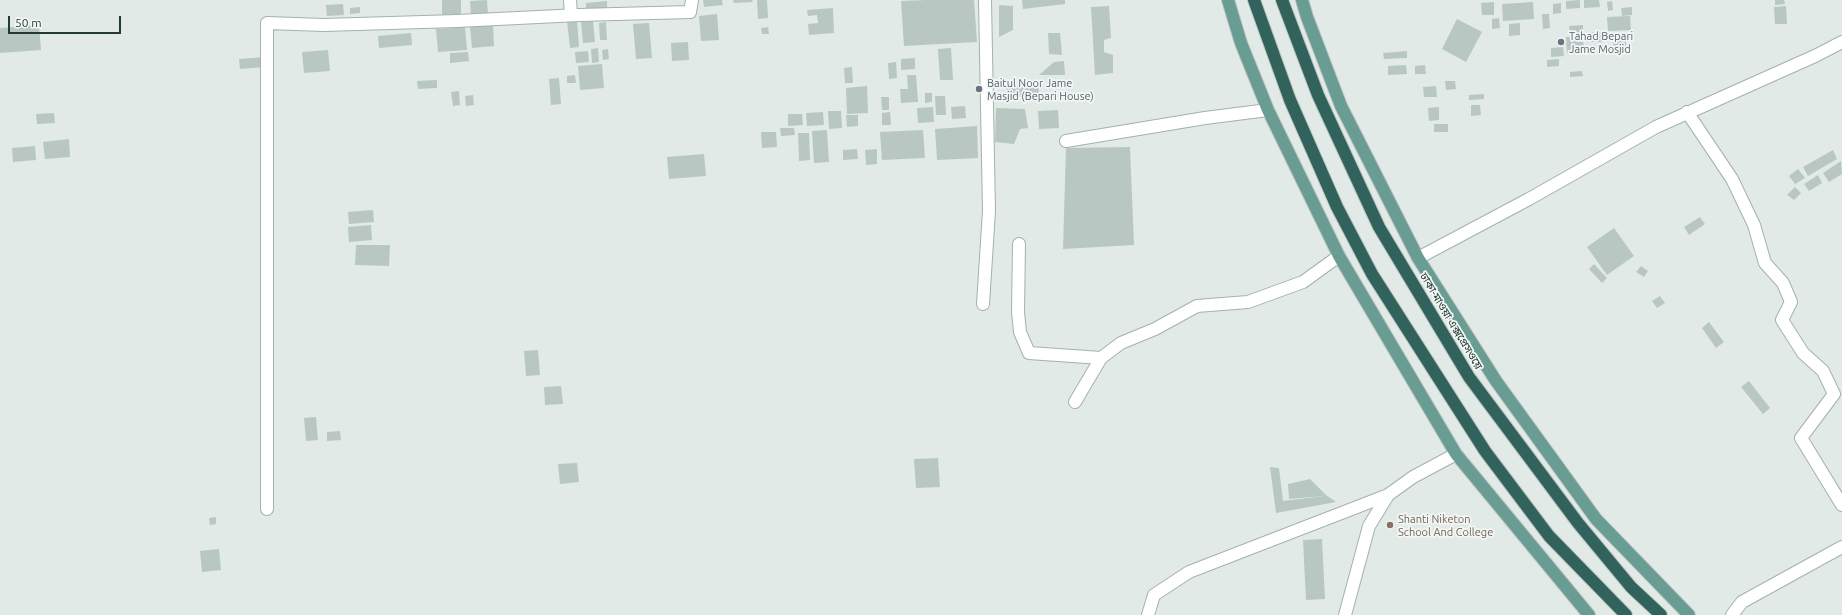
<!DOCTYPE html>
<meta charset="utf-8">
<style>
body{margin:0}
#map{position:relative;width:1842px;height:615px;overflow:hidden;background:#e1eae7;font-family:Ubuntu,sans-serif}
canvas{display:block}
.scale{position:absolute;left:8px;top:16px;width:113px;height:18px;box-sizing:border-box;border:2px solid #233935;border-top:0;padding-left:5px;font-size:12px;line-height:14px;white-space:nowrap;color:#233935;-webkit-text-stroke:3px #f1f7f4;paint-order:stroke}
</style>
<div id="map">
<canvas width="1842" height="615"></canvas>
<div class="scale">50 m</div>
</div>
<script>
const ctx = document.querySelector('canvas').getContext('2d');
ctx.lineJoin = 'round';
function fillPath(path, color) {
  ctx.fillStyle = color;
  ctx.fill(path, 'evenodd');
}
function poly(rows) {
  const path = new Path2D();
  for (const r of rows) {
    path.moveTo(r[0], r[1]);
    for (let i = 2; i < r.length; i += 2) path.lineTo(r[i], r[i + 1]);
  }
  return path;
}
function strokePath(path, color, width, dash) {
  ctx.strokeStyle = color;
  ctx.lineWidth = width;
  ctx.lineCap = dash ? 'butt' : 'round';
  ctx.setLineDash(dash || []);
  ctx.stroke(path);
}
function label(font, color, halo, rows, align = 'center') {
  ctx.font = font + ' Ubuntu,"Noto Sans Bengali",sans-serif';
  ctx.lineWidth = 3.5;
  ctx.setLineDash([]);
  ctx.textBaseline = 'middle';
  ctx.strokeStyle = halo;
  ctx.fillStyle = color;
  for (const [text, x, y, turn = 0] of rows) {
    ctx.save();
    ctx.translate(x, y);
    ctx.rotate((+turn || 0) * Math.PI / 180);
    ctx.textAlign = isNaN(turn) ? turn : align;
    if (halo) ctx.strokeText(text, 0, 0);
    ctx.fillText(text, 0, 0);
    ctx.restore();
  }
}
fillPath(poly([
 [442,0,461,0,461,14,442,15],
 [487,0,488,14,471,15,470,1],
 [703,0,722,0,723,5,704,7],
 [733,0,752,0,753,2,734,3],
 [757,0,767,0,768,18,758,19],
 [926,0,974,0,977,42,904,46,901,1],
 [1022,0,1065,0,1065,4,1023,9],
 [1580,0,1580,8,1566,9,1566,1],
 [1584,0,1599,0,1600,7,1584,8],
 [1775,0,1784,0,1785,4,1775,5],
 [607,1,607,9,586,11,586,3],
 [1612,1,1613,10,1608,11,1607,2],
 [1494,2,1494,15,1482,15,1481,3],
 [1533,2,1534,19,1503,21,1502,4],
 [1561,3,1561,13,1553,14,1553,4],
 [343,4,344,15,327,16,326,5],
 [999,5,1013,6,1013,30,999,37],
 [1109,6,1111,38,1104,40,1104,52,1113,55,1113,73,1095,75,1091,7],
 [1786,6,1787,24,1775,24,1774,7],
 [360,7,360,13,350,14,350,8],
 [1632,7,1632,15,1622,16,1621,8],
 [833,8,834,33,809,35,808,24,818,23,817,15,808,16,807,10],
 [717,14,719,40,701,41,699,16],
 [1542,14,1549,14,1550,28,1543,29],
 [1630,16,1631,30,1608,31,1607,17],
 [1499,18,1500,28,1492,29,1492,19],
 [1457,19,1482,32,1466,62,1442,49],
 [577,20,579,47,570,48,567,21],
 [593,21,595,42,583,43,581,22],
 [606,22,607,40,600,40,599,23],
 [649,23,652,58,636,59,633,24],
 [1520,23,1520,35,1509,36,1509,24],
 [39,25,41,50,0,53,0,28],
 [493,25,494,46,472,48,470,27],
 [1583,25,1583,34,1570,34,1569,26],
 [465,27,467,50,438,52,436,29],
 [768,27,769,34,762,34,761,28],
 [1602,32,1603,42,1586,42,1586,33],
 [411,33,412,45,379,48,378,36],
 [1048,33,1060,33,1062,55,1049,54],
 [1583,36,1584,53,1567,54,1566,37],
 [1626,36,1626,49,1614,49,1613,37],
 [688,42,689,60,672,61,671,43],
 [1563,47,1564,56,1551,57,1551,48],
 [598,48,599,62,592,63,591,49],
 [951,48,953,80,940,80,938,49],
 [608,49,609,59,603,60,602,50],
 [328,50,330,71,304,73,302,52],
 [588,51,589,62,576,63,575,52],
 [1407,51,1407,58,1384,59,1383,53],
 [468,52,469,61,450,63,450,53],
 [264,57,265,67,240,69,239,59],
 [915,58,915,69,901,70,901,59],
 [1559,59,1559,66,1547,67,1547,60],
 [1064,61,1065,75,1039,75,1054,62],
 [896,62,897,78,889,79,888,63],
 [602,64,604,88,580,90,578,66],
 [1406,65,1407,74,1388,75,1388,66],
 [1425,65,1426,74,1415,74,1415,66],
 [852,67,853,83,845,83,844,68],
 [1582,71,1583,76,1570,77,1570,72],
 [575,75,576,83,567,83,567,76],
 [907,75,916,75,918,102,901,103,900,89,908,89],
 [559,78,561,104,551,105,549,79],
 [437,80,437,88,418,89,417,81],
 [1445,81,1455,81,1456,89,1446,90],
 [1006,84,1039,87,1038,97,1007,97],
 [867,86,868,113,847,114,846,88],
 [1436,86,1437,97,1424,97,1423,87],
 [459,91,460,105,453,106,451,92],
 [925,93,932,93,932,102,925,103],
 [1484,94,1484,99,1469,100,1469,95],
 [473,95,474,105,466,106,465,96],
 [935,96,945,96,946,115,936,115],
 [881,97,889,97,889,110,882,110],
 [1471,105,1480,105,1481,115,1471,116],
 [965,106,966,118,952,119,951,107],
 [933,107,934,122,918,123,917,108],
 [1439,107,1439,120,1429,121,1428,108],
 [996,108,1025,109,1028,128,1020,129,1014,144,995,142],
 [1058,110,1059,128,1039,129,1038,111],
 [828,111,841,111,842,128,829,129],
 [823,112,824,125,807,126,806,113],
 [890,112,891,125,882,125,882,113],
 [54,113,55,123,37,124,36,114],
 [788,114,802,114,803,125,788,126],
 [846,115,858,115,858,126,847,127],
 [1434,124,1448,124,1448,132,1434,132],
 [977,126,978,158,937,160,935,129],
 [780,128,794,128,795,135,781,136],
 [827,130,829,162,814,163,812,131],
 [923,130,925,158,882,160,880,132],
 [761,132,776,132,777,147,762,148],
 [798,133,809,133,810,160,799,161],
 [69,139,70,157,45,159,43,142],
 [35,146,36,160,13,162,12,148],
 [1130,147,1134,245,1063,249,1066,148],
 [857,149,858,159,843,160,843,150],
 [877,149,877,164,866,165,865,150],
 [1833,150,1837,159,1808,176,1803,167],
 [704,154,706,176,669,179,667,157],
 [1841,161,1842,174,1829,182,1823,173],
 [1798,169,1805,178,1795,184,1789,176],
 [1818,175,1822,183,1809,191,1804,184],
 [1795,187,1801,193,1794,200,1787,195],
 [373,210,374,222,349,224,348,212],
 [1700,217,1705,224,1689,235,1684,227],
 [371,225,372,240,349,242,348,227],
 [1614,228,1634,256,1607,275,1587,247],
 [356,245,390,245,389,266,355,265],
 [1594,264,1607,278,1602,283,1589,269],
 [1641,266,1648,271,1644,277,1636,272],
 [1660,296,1665,303,1657,308,1652,301],
 [1709,322,1724,342,1716,348,1702,328],
 [538,350,540,375,526,376,524,351],
 [1749,381,1770,408,1763,414,1741,387],
 [561,386,563,404,545,405,544,387],
 [316,417,318,440,306,441,304,418],
 [340,431,341,440,327,441,327,432],
 [938,458,940,487,916,488,914,459],
 [577,463,579,482,560,484,558,464],
 [1270,467,1279,468,1283,501,1324,496,1289,499,1288,484,1310,479,1326,495,1336,502,1276,513],
 [216,517,216,524,210,525,209,518],
 [1322,539,1325,599,1306,600,1303,540],
 [219,549,221,570,202,572,200,551]
]), '#b9c7c3');
const minor = poly([
 [570,0,571,15],
 [1687,112,1732,179,1754,225,1765,263,1783,283,1791,302,1782,320,1803,353,1823,371,1834,394,1801,438,1842,505],
 [1066,141,1205,118,1268,110],
 [1019,244,1018,312,1020,332,1029,353,1101,358],
 [1418,258,1529,199,1656,127,1815,56,1842,42],
 [983,304,989,211,985,0],
 [1075,402,1101,358,1121,343,1155,329,1197,306,1248,302,1303,282,1339,256],
 [267,509,267,23,324,25,457,21,579,15,690,12,692,0],
 [1148,615,1154,595,1189,572,1388,495],
 [1345,615,1369,526,1388,495,1413,477,1456,454],
 [1732,615,1742,602,1842,547]
]);
const major = poly([
 [1228,0,1241,43,1268,110,1339,256,1456,454,1589,615],
 [1302,0,1307,17,1341,106,1418,258,1496,381,1596,519,1689,615]
]);
const highway = poly([
 [1254,0,1290,100,1337,207,1372,274,1485,451,1549,536,1626,615],
 [1282,0,1318,95,1379,227,1469,377,1578,523,1631,587,1661,615]
]);
strokePath(minor, '#a4b1ae', 14);
strokePath(major, '#bdc4c2', 14);
strokePath(highway, '#bdc4c2', 14);
strokePath(minor, '#fff', 12);
strokePath(major, '#699c92', 12);
strokePath(highway, '#31635c', 12);
for (const [x, y, r, color] of [
 [1561,42,4,"#6b7280"],
 [979,89,4,"#6b7280"],
 [1390,525,4,"#8d6e63"]
]) {
  const dot = new Path2D();
  dot.arc(x, y, r, 0, 2 * Math.PI);
  ctx.fillStyle = color;
  ctx.fill(dot);
  strokePath(dot, '#f1f7f4', 1.5);
}
label('11px', '#5b616d', '#f1f7f4', [
 ["Tahad Bepari",1569,36],
 ["Jame Mosjid",1569,49],
 ["Baitul Noor Jame",987,83],
 ["Masjid (Bepari House)",987,96]
], 'left');
label('11px', '#233935', '#f1f7f4', [
 ["ঢাকা-মাওয়া এক্সপ্রেসওয়ে",1451,321,59]
]);
label('11px', '#785e54', '#f1f7f4', [
 ["Shanti Niketon",1398,519],
 ["School And College",1398,532]
], 'left');
</script>
